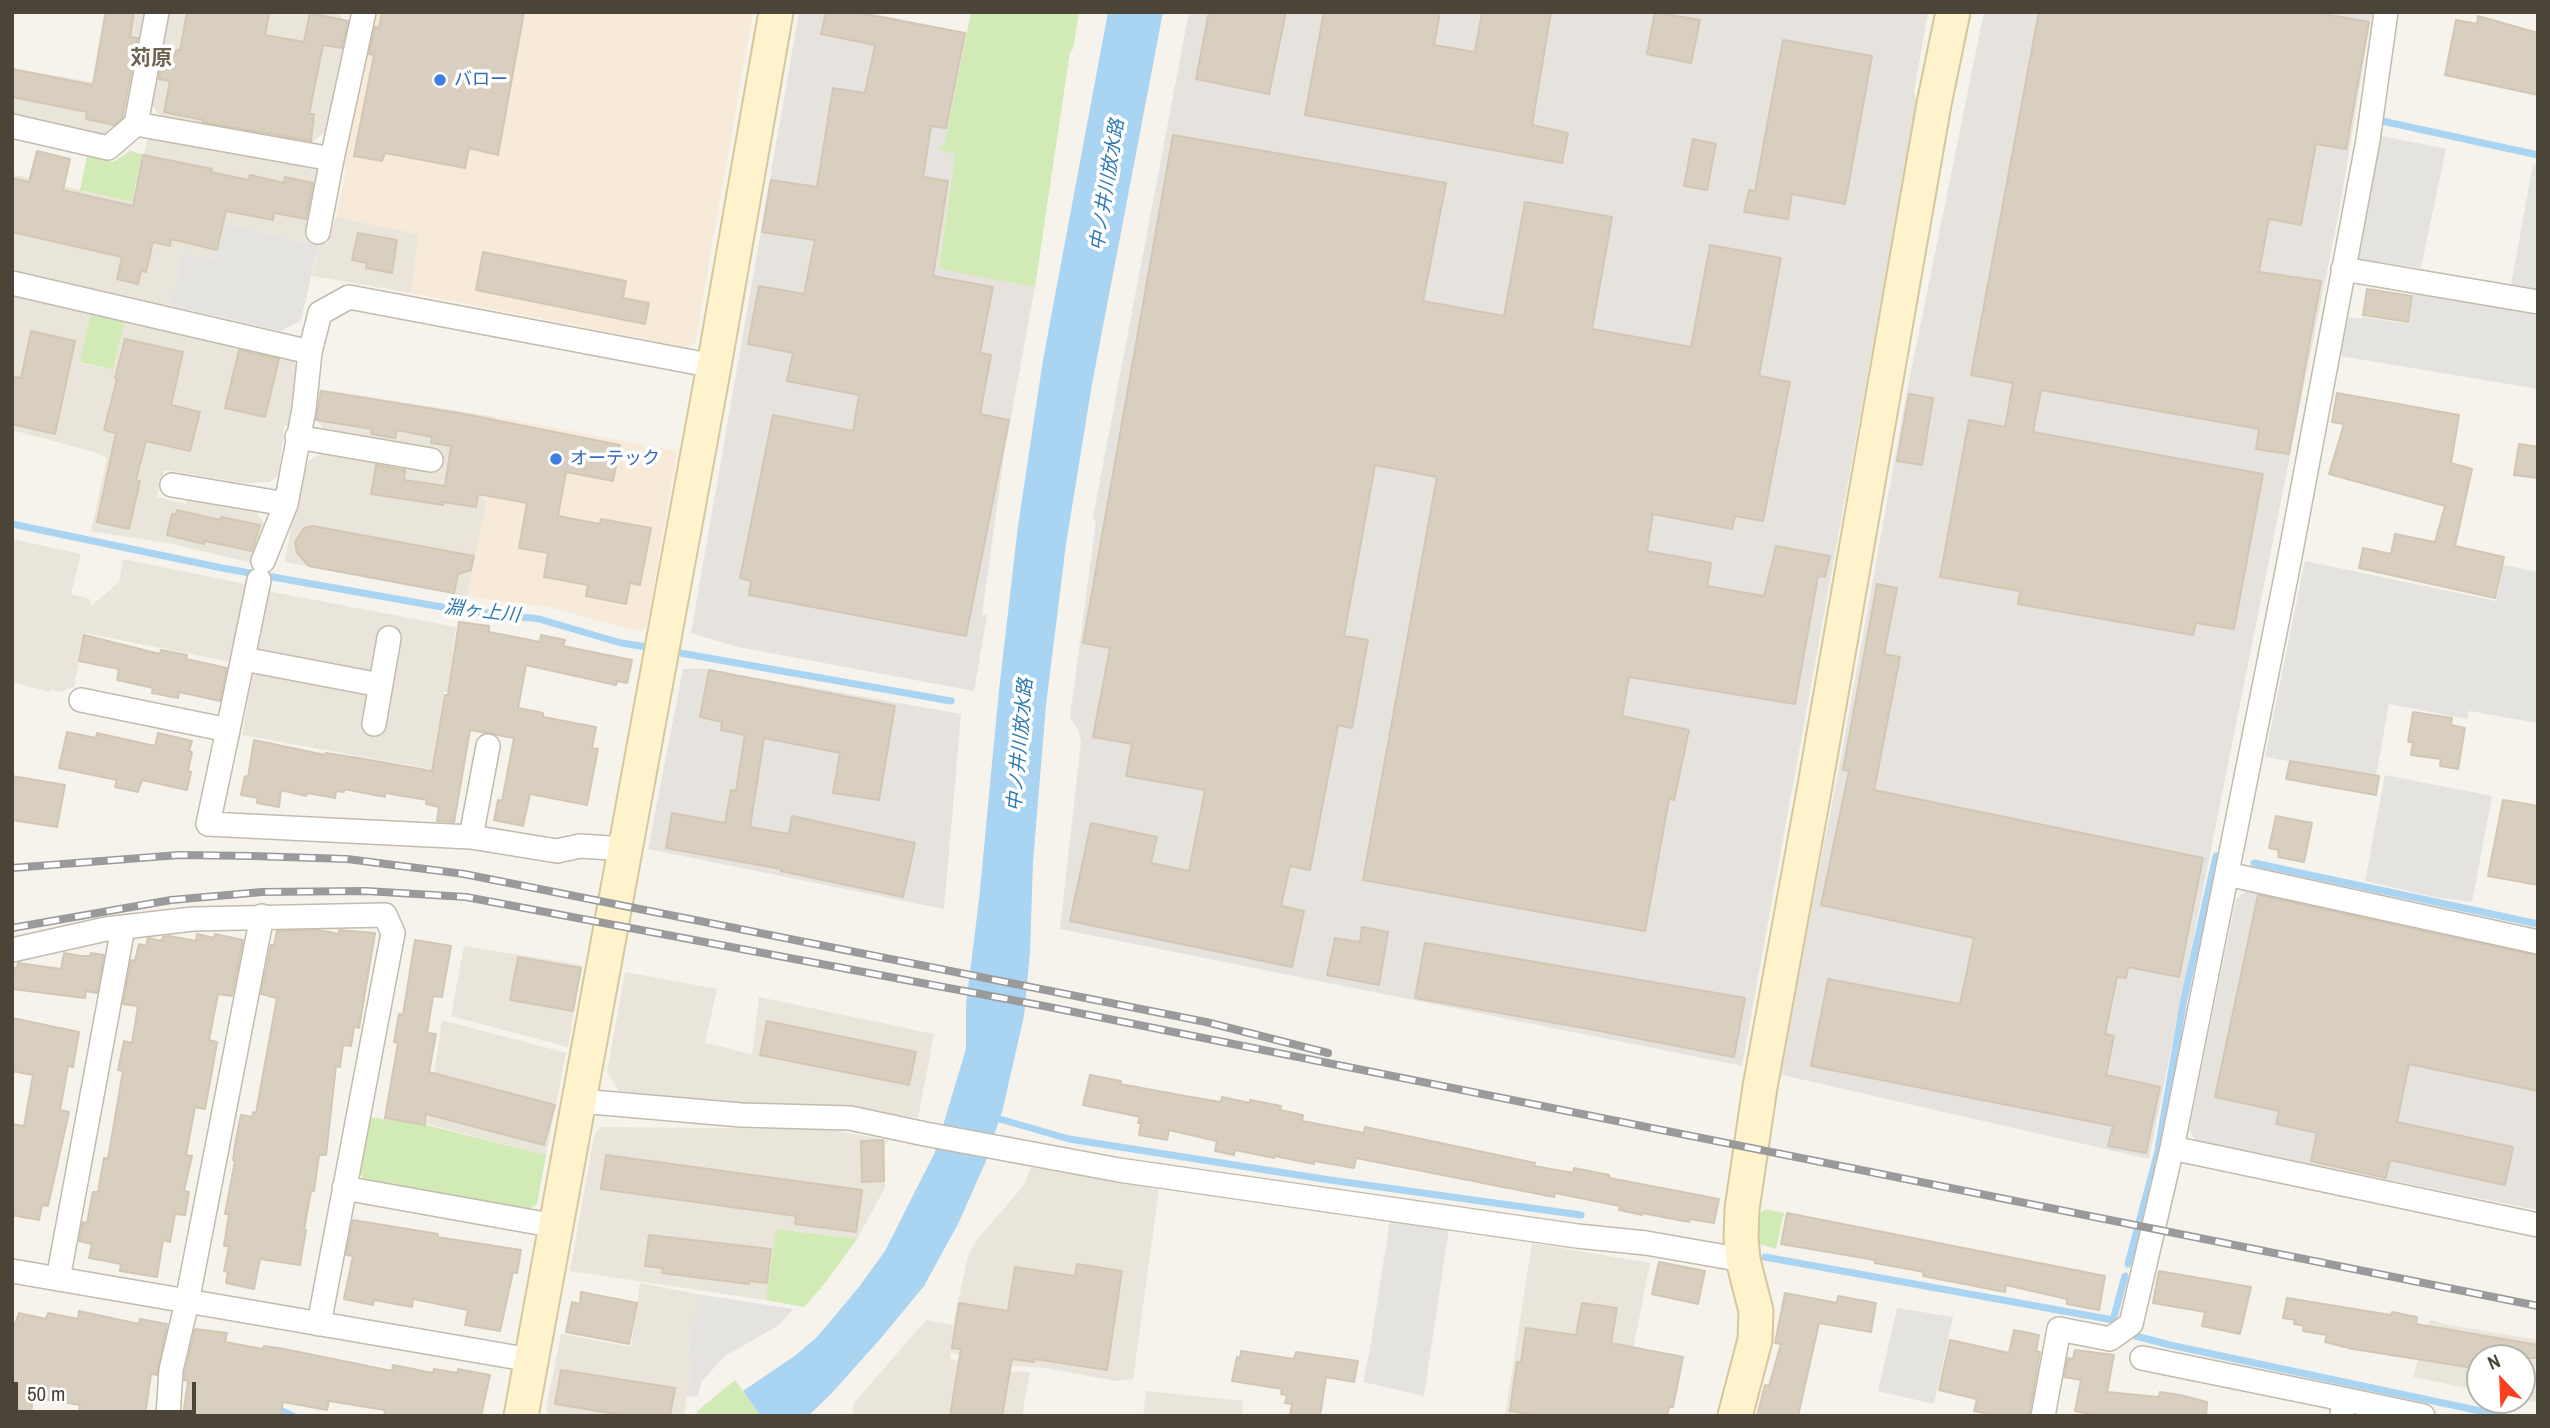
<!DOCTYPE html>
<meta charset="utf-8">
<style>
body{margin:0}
#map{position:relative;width:2550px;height:1428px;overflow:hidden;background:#f6f3ec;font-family:"Archivo Narrow",sans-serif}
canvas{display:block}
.frame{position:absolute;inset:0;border:14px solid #4b4439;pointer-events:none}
.north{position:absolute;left:2466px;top:1344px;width:70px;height:70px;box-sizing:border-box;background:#fff;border:2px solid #b7b4b0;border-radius:50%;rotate:337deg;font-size:19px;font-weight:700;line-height:28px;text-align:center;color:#4b4439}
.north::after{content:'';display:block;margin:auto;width:24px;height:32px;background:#fc3f1d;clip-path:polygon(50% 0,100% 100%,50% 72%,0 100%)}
.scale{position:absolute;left:14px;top:1382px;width:182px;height:32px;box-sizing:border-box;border:4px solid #4b4439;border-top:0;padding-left:9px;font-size:21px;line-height:24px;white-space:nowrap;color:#4b4439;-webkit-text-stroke:5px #fff;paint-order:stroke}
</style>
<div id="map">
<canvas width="2550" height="1428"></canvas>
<div class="frame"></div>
<div class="north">N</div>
<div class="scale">50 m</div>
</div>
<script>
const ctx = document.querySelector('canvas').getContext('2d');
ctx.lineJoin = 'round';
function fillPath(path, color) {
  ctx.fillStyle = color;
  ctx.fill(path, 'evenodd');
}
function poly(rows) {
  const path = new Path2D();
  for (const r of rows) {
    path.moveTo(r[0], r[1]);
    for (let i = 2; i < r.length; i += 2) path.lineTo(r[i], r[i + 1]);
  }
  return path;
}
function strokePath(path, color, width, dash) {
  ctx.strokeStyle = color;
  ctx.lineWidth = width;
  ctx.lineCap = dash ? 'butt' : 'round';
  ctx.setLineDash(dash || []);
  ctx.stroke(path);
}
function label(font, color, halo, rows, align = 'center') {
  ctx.font = font + ' "Archivo Narrow","Noto Sans JP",sans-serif';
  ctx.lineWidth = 7;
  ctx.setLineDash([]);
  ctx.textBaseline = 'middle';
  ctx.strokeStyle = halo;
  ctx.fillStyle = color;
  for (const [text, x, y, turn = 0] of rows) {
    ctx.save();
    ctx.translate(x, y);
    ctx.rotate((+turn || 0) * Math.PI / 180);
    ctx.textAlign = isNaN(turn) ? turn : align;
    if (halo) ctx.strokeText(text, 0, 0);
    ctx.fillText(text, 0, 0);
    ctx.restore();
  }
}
fillPath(poly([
 [104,12,144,12,124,125,106,137,12,116,12,68,92,82],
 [166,12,339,13,350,29,326,131,309,145,162,119,150,102],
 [148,138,321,170,307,238,327,244,336,217,419,234,411,293,312,276,318,246,225,223,216,260,182,252,171,306,12,270,12,174,132,202],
 [12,294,91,312,80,363,113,370,125,320,291,358,300,371,289,425,284,426,279,475,270,482,244,483,164,470,157,497,186,504,187,497,255,510,265,526,256,564,172,544,91,531,107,458,94,452,12,430],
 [320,389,496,417,491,432,483,500,487,501,467,597,285,562,302,465,321,454,324,431,314,413],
 [12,539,81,554,71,594,90,599,91,606,119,582,123,559,245,584,231,662,85,633,74,687,59,692,51,689,50,692,12,682],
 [268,591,456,627,448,692,444,692,431,769,242,735],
 [464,946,582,965,568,1047,451,1016],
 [625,972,717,989,705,1043,752,1054,759,997,934,1034,918,1118,836,1105,699,1103,619,1091,607,1072],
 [442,1020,566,1053,546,1155,427,1124],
 [601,1127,806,1129,838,1131,888,1140,885,1146,885,1188,857,1239,776,1229,766,1300,570,1271,594,1136],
 [1031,1167,1159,1189,1133,1379,1116,1381,1044,1368,1008,1365,951,1353,950,1359,1007,1371,1030,1372,1022,1416,852,1416,854,1403,926,1320,953,1325,968,1256,976,1241,1024,1185],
 [1532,1243,1650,1263,1634,1344,1626,1369,1620,1416,1505,1416],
 [640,1283,697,1294,688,1355,693,1356,684,1416,550,1416,546,1410,561,1334,631,1347],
 [2430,1319,2444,1324,2538,1340,2538,1403,2522,1399,2522,1358,2480,1358,2480,1391,2413,1377],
 [1146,1391,1243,1401,1242,1416,1143,1416]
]), '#eae5da');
fillPath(poly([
 [376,12,753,12,695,343,689,348,411,293,419,234,336,217,347,167,344,166,354,106],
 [496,417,677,451,647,625,642,631,628,629,549,607,467,597,487,501,483,501,491,432]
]), '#f7ead8');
fillPath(poly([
 [799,12,866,12,967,33,945,142,939,149,955,153,939,268,1035,287,1004,455,982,615,987,615,974,691,738,647,691,633],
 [1189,12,1928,12,1914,92,1917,102,1742,1066,1060,929,1081,743,1079,732,1070,717,1096,521,1093,517],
 [1984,12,2372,12,2341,201,2149,1159,1778,1074,1837,779,1907,391],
 [683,669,707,669,961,714,944,909,648,849],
 [2248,890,2538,951,2538,1210,2196,1141,2189,1129,2236,899]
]), '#e6e2dd');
fillPath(poly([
 [971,12,1079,12,1073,49,1070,52,1035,287,939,269,955,154,938,149,945,142],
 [130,151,142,154,132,202,80,190,87,156,113,162],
 [91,312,125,320,113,370,80,362],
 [370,1117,426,1125,546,1155,537,1204,526,1211,367,1184,358,1170],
 [1765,1209,1784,1213,1776,1249,1759,1244,1757,1216],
 [776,1229,857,1239,825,1283,804,1307,766,1300],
 [735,1380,761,1416,696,1416,697,1411]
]), '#d2eab5');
fillPath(poly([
 [2378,135,2446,149,2421,268,2357,259],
 [2533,164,2538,165,2538,289,2511,285],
 [225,223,318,246,301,320,281,331,171,306,182,252,216,260],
 [2414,290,2538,312,2538,389,2340,356,2347,317,2361,319,2362,317,2409,324],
 [2305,561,2496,601,2503,565,2538,572,2538,723,2469,711,2467,719,2389,704,2376,776,2265,757],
 [2385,775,2492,796,2472,902,2439,898,2365,881],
 [1390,1220,1449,1228,1424,1396,1363,1382,1370,1349],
 [697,1294,793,1309,778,1326,725,1356,701,1382,698,1397,687,1396,693,1357,688,1356],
 [1897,1308,1953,1317,1934,1404,1878,1391]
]), '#e5e3e0');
fillPath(poly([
 [1108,12,1163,12,1092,384,1066,544,1046,705,1033,862,1030,952,1024,1016,1003,1108,986,1161,958,1224,924,1286,881,1338,831,1394,808,1416,761,1416,743,1391,796,1355,817,1337,859,1287,885,1251,935,1152,966,1049,966,1004,979,900,999,690,1018,526,1043,360]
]), '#a9d4f2');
strokePath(poly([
 [2382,121,2538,155],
 [12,524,222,568,453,609,539,619,621,643,654,648],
 [669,651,951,701],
 [2254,863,2538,924],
 [993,1117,1069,1139,1330,1180,1581,1215],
 [1765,1257,2113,1320,2125,1276],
 [2128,1264,2157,1155,2184,999,2216,856],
 [2113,1320,2132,1335,2170,1345,2504,1416],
 [275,1408,293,1416]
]), '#a9d4f2', 7);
const building = poly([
 [106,12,134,12,130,37,138,38,122,118,114,125,86,119,87,112,12,97,12,69,93,85,106,12],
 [187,12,259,12,269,14,265,35,304,42,310,13,348,21,342,48,323,45,309,114,314,114,311,141,203,122,203,120,164,112,170,81,159,79,163,56,174,57,176,50,180,51,187,12],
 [382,12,524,12,498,155,469,148,465,168,385,153,382,161,354,156,374,55,369,54,375,27,379,28,382,12],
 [826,12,854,12,965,33,946,128,931,126,923,177,948,181,933,276,993,287,980,353,991,355,980,414,1009,420,966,636,749,595,751,581,740,578,773,415,853,431,859,395,787,381,793,353,748,344,759,286,804,294,815,240,762,232,771,180,817,187,833,88,865,93,875,45,821,34,826,12],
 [1209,12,1286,12,1269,94,1196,79,1209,12],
 [1324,12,1440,12,1434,45,1475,52,1482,12,1551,12,1532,125,1568,133,1562,163,1305,115,1324,12],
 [1655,12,1700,20,1691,63,1647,54,1655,12],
 [2039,12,2313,12,2369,22,2346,149,2316,144,2301,225,2269,219,2259,272,2321,281,2289,454,2256,449,2259,429,2041,390,2033,432,2263,474,2234,629,2196,623,2193,635,2018,604,2020,591,1940,577,1969,420,2005,427,2013,383,1971,375,2039,12],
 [2478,16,2538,33,2538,95,2445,75,2456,20,2477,24,2478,16],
 [1783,40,1872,56,1845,204,1792,194,1788,219,1744,212,1749,190,1755,191,1783,40],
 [1173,135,1446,183,1423,301,1504,316,1525,202,1612,217,1592,329,1691,347,1710,245,1781,258,1759,376,1790,382,1763,521,1735,516,1732,529,1653,514,1647,551,1711,563,1707,586,1764,596,1776,546,1830,556,1825,577,1818,576,1795,704,1629,677,1622,716,1689,730,1674,800,1669,799,1645,931,1363,880,1437,477,1375,465,1344,636,1368,640,1352,728,1338,725,1310,870,1290,866,1281,906,1304,911,1292,967,1070,921,1091,823,1157,837,1151,863,1189,871,1205,790,1126,776,1132,744,1093,737,1110,648,1083,643,1173,135],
 [1693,139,1716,144,1707,190,1684,186,1693,139],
 [37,151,70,159,63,190,133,206,143,155,212,169,211,172,249,180,250,175,284,183,285,177,313,183,306,219,274,213,273,220,226,211,217,250,171,239,170,246,153,242,146,272,141,271,138,284,117,279,122,257,12,232,12,178,29,182,37,151],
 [358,233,397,240,392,273,366,268,367,263,352,260,358,233],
 [483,252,626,281,623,298,649,303,645,324,476,290,483,252],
 [2367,289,2412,296,2408,322,2363,315,2367,289],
 [31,331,75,341,55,434,12,424,12,391,15,377,21,378,31,331],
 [125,339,183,352,171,405,200,412,190,451,146,441,136,480,140,481,129,529,97,522,116,433,104,430,117,379,115,378,125,339],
 [239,350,279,359,265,417,225,408,239,350],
 [321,391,459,413,620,445,613,481,566,472,558,516,600,524,601,519,651,528,640,585,630,583,626,604,586,596,588,585,544,577,548,553,519,548,527,503,478,494,476,507,443,502,443,505,371,494,376,465,405,470,404,480,445,486,451,446,431,443,432,437,397,430,395,438,371,434,372,429,316,420,321,391],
 [2337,393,2459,415,2451,463,2472,469,2455,546,2504,557,2495,598,2359,568,2363,548,2391,554,2395,534,2435,542,2445,506,2329,474,2344,424,2332,422,2337,393],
 [1909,394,1933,398,1922,465,1897,461,1909,394],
 [2519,444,2538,447,2538,478,2514,475,2519,444],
 [177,510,220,520,221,517,260,525,252,551,205,541,204,544,167,535,172,514,175,515,177,510],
 [313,526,474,556,471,570,458,574,454,593,309,566,297,553,295,542,304,528,313,526],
 [1877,584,1897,588,1884,654,1900,657,1874,790,2203,858,2179,977,2128,967,2126,978,2117,977,2105,1034,2114,1036,2106,1075,2160,1087,2146,1153,2108,1146,2113,1126,1811,1066,1828,979,1960,1004,1974,938,1821,905,1849,771,1843,770,1877,584],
 [459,622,489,626,489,632,540,642,541,635,565,640,563,646,632,660,627,683,617,681,616,685,526,665,518,708,543,713,543,717,596,727,592,748,598,749,587,805,530,794,523,826,494,820,498,800,502,801,514,738,470,730,454,822,437,821,439,807,426,804,427,800,385,793,385,797,344,789,344,792,336,791,335,798,307,793,306,796,281,790,279,807,257,803,258,798,241,795,245,776,248,777,254,740,325,755,326,753,358,758,432,771,445,695,448,695,459,622],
 [84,635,160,654,161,650,187,655,186,659,227,668,220,701,179,692,178,698,152,693,153,688,117,680,119,669,79,661,84,635],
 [709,670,895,706,879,800,833,793,840,753,764,738,750,827,789,834,792,816,915,843,903,897,781,871,781,869,666,848,672,813,725,823,731,790,736,791,745,735,721,730,722,722,700,717,709,670],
 [2413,712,2452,718,2451,725,2465,728,2458,769,2440,766,2441,759,2411,755,2413,742,2408,742,2413,712],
 [67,732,96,738,97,733,155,746,158,733,192,741,189,751,192,752,188,771,191,772,187,790,142,780,138,792,115,787,117,780,59,768,67,732],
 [2290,761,2379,776,2376,795,2286,779,2290,761],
 [12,776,65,785,57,827,12,820,12,776],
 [2503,800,2538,806,2538,885,2488,876,2503,800],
 [2276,816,2312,823,2304,862,2278,857,2279,850,2269,848,2276,816],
 [2258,895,2538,956,2538,1091,2409,1064,2397,1122,2513,1147,2505,1185,2390,1160,2386,1178,2311,1161,2317,1133,2276,1124,2279,1111,2215,1097,2258,895],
 [1362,927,1388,932,1379,985,1327,975,1335,938,1360,942,1362,927],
 [319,930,339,934,339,930,375,933,359,1028,354,1027,351,1046,343,1045,340,1067,336,1066,326,1155,319,1155,314,1191,311,1191,304,1230,306,1230,300,1265,260,1259,254,1289,226,1283,228,1272,224,1271,229,1246,224,1246,229,1214,225,1214,235,1161,233,1160,236,1139,241,1115,252,1117,253,1112,256,1113,277,998,261,994,271,945,274,945,277,931,319,930],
 [197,934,214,938,215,934,243,940,232,996,218,994,209,1040,217,1042,213,1066,205,1109,195,1107,186,1155,192,1156,184,1191,189,1192,185,1215,175,1214,170,1242,163,1240,157,1277,120,1271,121,1264,89,1258,92,1244,79,1241,83,1222,87,1223,93,1192,98,1192,104,1158,108,1159,123,1071,118,1070,124,1041,132,1043,138,1006,123,1004,131,960,135,961,139,944,146,946,148,938,162,941,163,937,169,936,196,941,197,934],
 [415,940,451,946,442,997,433,996,427,1033,436,1034,429,1072,555,1105,544,1145,426,1114,425,1125,385,1118,398,1043,394,1042,399,1014,403,1015,415,940],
 [1425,943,1745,998,1734,1057,1584,1028,1415,998,1425,943],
 [64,953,81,956,90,956,91,953,104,955,97,993,86,991,85,998,12,989,12,968,17,968,18,963,61,969,64,953],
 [518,957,581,968,573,1011,510,1000,518,957],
 [12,1018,79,1032,73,1067,68,1066,60,1110,69,1112,48,1206,42,1205,39,1220,12,1215,12,1124,24,1126,33,1075,12,1071,12,1018],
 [767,1021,916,1052,909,1085,760,1055,767,1021],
 [1090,1075,1121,1081,1120,1084,1185,1096,1221,1102,1222,1097,1250,1103,1250,1100,1281,1106,1280,1110,1303,1115,1302,1121,1364,1133,1365,1127,1535,1163,1534,1166,1573,1173,1574,1168,1609,1175,1609,1178,1719,1199,1714,1223,1690,1219,1689,1222,1642,1213,1642,1215,1619,1210,1620,1206,1555,1193,1554,1197,1356,1158,1354,1168,1314,1161,1314,1164,1275,1156,1274,1158,1235,1150,1234,1155,1215,1151,1217,1141,1169,1130,1167,1140,1139,1135,1141,1123,1138,1123,1140,1117,1083,1105,1090,1075],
 [883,1140,884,1181,862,1182,861,1141,883,1140],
 [606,1155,862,1190,856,1232,795,1224,796,1216,601,1189,606,1155],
 [1787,1213,2105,1276,2099,1310,2067,1304,2067,1299,2006,1285,2005,1292,1923,1276,1924,1272,1875,1263,1875,1260,1781,1244,1787,1213],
 [353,1220,438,1234,437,1237,521,1250,517,1273,513,1272,500,1331,465,1325,468,1310,413,1299,412,1307,374,1300,373,1305,344,1299,353,1256,346,1255,353,1220],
 [649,1235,771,1249,767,1283,750,1281,749,1284,662,1273,663,1268,645,1266,649,1235],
 [1659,1262,1705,1271,1698,1304,1652,1294,1659,1262],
 [1077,1264,1122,1271,1107,1370,1035,1359,1034,1362,1012,1359,1002,1416,950,1416,961,1349,952,1348,959,1303,1008,1311,1015,1267,1075,1276,1077,1264],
 [2159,1271,2251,1287,2240,1334,2202,1326,2205,1312,2153,1303,2159,1271],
 [581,1292,637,1303,629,1344,566,1332,572,1302,580,1304,581,1292],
 [1785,1293,1837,1303,1838,1296,1876,1303,1871,1332,1819,1323,1798,1416,1757,1416,1765,1385,1769,1386,1781,1344,1775,1343,1785,1293],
 [2287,1298,2391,1315,2392,1312,2417,1317,2416,1324,2538,1345,2538,1358,2480,1358,2480,1369,2353,1349,2325,1342,2327,1335,2303,1331,2304,1326,2294,1324,2295,1320,2283,1318,2287,1298],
 [1582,1303,1617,1308,1611,1343,1683,1357,1673,1407,1669,1407,1667,1416,1541,1416,1510,1411,1517,1362,1521,1363,1526,1328,1576,1335,1582,1303],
 [79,1311,139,1324,140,1319,167,1324,157,1375,151,1374,145,1416,108,1416,79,1411,80,1405,33,1397,31,1412,12,1409,12,1332,19,1313,46,1319,48,1313,78,1319,79,1311],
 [195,1329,227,1333,225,1342,263,1349,264,1346,284,1349,392,1371,393,1365,433,1373,434,1369,458,1373,458,1369,490,1375,481,1416,384,1416,385,1410,329,1401,327,1410,283,1402,280,1416,183,1416,188,1381,184,1380,185,1372,195,1329],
 [2014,1330,2039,1335,2036,1351,2040,1352,2029,1416,1999,1416,1974,1411,1977,1399,1939,1390,1950,1340,2009,1353,2014,1330],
 [2075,1350,2114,1355,2107,1392,2159,1397,2160,1392,2180,1395,2207,1402,2206,1416,2098,1416,2075,1411,2081,1380,2064,1377,2068,1358,2073,1359,2075,1350],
 [1241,1351,1294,1359,1296,1352,1358,1361,1354,1382,1326,1377,1320,1416,1290,1416,1292,1404,1285,1403,1287,1395,1281,1394,1282,1389,1232,1381,1237,1357,1240,1358,1241,1351],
 [561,1370,675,1388,670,1416,628,1416,555,1404,561,1370]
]);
fillPath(building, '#d8cfc1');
strokePath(building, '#d3c7b4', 2);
const street = poly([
 [136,124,157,12],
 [12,126,108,148,136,124,332,159,364,12],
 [318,232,332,159],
 [2343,269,2538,302],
 [12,283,310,352,320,313,349,297,714,366],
 [297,437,431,460],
 [172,485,286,504],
 [263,561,286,504,304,409,310,352],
 [244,659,380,685],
 [81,700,228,730,259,580],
 [374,724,389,638],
 [228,730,208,824,471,837,557,851,580,846,626,849],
 [471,837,488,746],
 [2227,874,2538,942],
 [12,950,106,929,193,919,385,915,393,933,319,1324],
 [580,1101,741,1115,850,1118,925,1134,1119,1170,1577,1236,1646,1243,1743,1260],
 [2172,1148,2538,1225],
 [344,1188,556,1226],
 [12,1271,531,1360],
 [58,1279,123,928],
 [2142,1358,2343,1399],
 [168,1416,171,1370,187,1302,262,916],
 [2043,1416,2059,1329,2110,1339,2131,1324,2172,1148,2288,567,2368,140,2386,12],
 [2342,1416,2343,1399,2423,1416]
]);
const secondary = poly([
 [521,1416,714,366,776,12],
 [1735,1416,1755,1340,1756,1311,1743,1260,1741,1237,1742,1209,1760,1087,1814,791,1934,104,1953,12]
]);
strokePath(street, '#c2bbae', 26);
strokePath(secondary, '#d6c79b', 37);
strokePath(street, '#fff', 23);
strokePath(secondary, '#fff3cd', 33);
const rail = poly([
 [12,868,179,855,252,856,347,859,464,874,1206,1022,1328,1053],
 [12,928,171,900,262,892,366,891,466,897,1049,1007,2538,1306]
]);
strokePath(rail, '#9a9a9a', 8);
strokePath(rail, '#fff', 5, [16]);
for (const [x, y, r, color] of [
 [440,80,7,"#3f7fe0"],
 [556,459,7,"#3f7fe0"]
]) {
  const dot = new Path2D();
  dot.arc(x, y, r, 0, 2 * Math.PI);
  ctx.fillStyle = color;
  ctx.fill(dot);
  strokePath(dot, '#fff', 2.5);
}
label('18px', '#366cbe', '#fff', [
 ["バロー",454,80],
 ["オーテック",570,459]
], 'left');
label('italic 19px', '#2e7ab2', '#fff', [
 ["中ノ井川放水路",1108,185,-81],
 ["淵ヶ上川",482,612,7],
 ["中ノ井川放水路",1021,745,-85]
]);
label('bold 21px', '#6e6250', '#fff', [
 ["苅原",151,59]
]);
</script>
